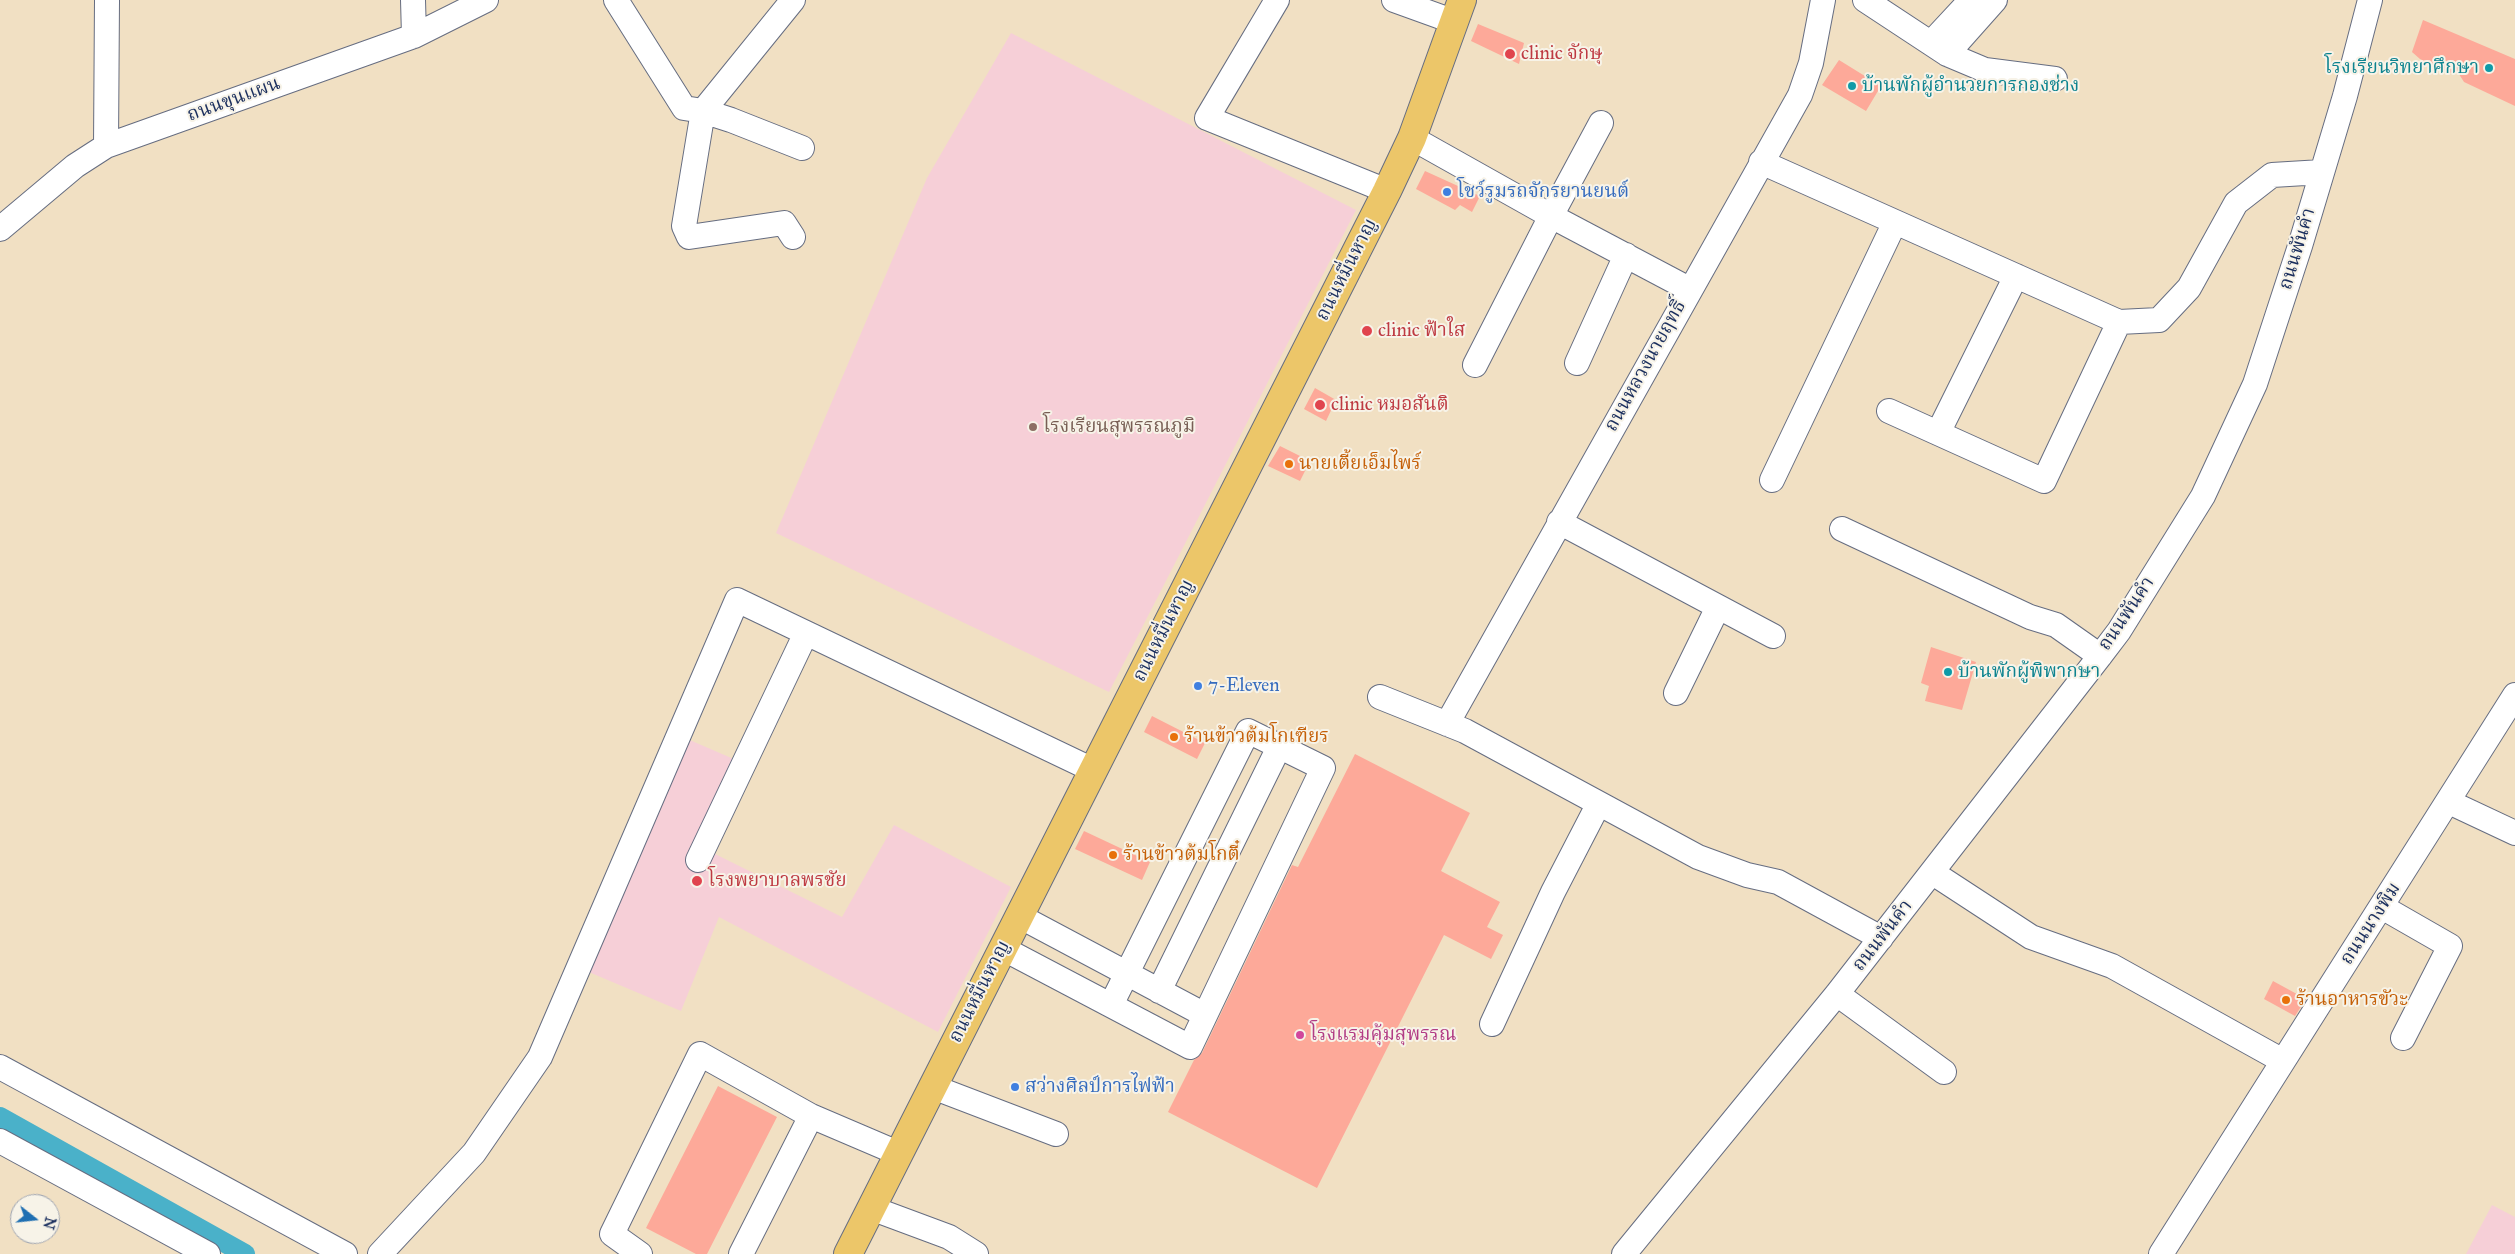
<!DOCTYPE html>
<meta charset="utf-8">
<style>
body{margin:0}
#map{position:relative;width:2515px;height:1254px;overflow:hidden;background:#f1e0c3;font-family:"IM FELL Great Primer",serif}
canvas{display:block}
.north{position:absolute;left:10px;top:1194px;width:50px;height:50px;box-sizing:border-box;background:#f7f3e8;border:1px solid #9fa5b1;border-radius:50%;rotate:106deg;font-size:14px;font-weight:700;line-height:20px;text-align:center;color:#1b2f5e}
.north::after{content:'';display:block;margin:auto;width:18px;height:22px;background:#1f6fb2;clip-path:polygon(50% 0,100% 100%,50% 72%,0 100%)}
</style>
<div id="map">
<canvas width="2515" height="1254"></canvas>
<div class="north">N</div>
</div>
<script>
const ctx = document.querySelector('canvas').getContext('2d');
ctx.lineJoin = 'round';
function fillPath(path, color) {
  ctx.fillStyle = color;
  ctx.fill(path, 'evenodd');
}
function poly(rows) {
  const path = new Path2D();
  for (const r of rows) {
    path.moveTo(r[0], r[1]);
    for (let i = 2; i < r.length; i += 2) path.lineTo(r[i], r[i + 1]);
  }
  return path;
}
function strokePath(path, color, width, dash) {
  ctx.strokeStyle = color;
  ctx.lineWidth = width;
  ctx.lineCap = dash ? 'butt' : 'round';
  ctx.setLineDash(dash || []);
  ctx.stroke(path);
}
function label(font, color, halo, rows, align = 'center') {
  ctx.font = font + ' "IM FELL Great Primer","Noto Serif Thai",serif';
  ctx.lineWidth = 4;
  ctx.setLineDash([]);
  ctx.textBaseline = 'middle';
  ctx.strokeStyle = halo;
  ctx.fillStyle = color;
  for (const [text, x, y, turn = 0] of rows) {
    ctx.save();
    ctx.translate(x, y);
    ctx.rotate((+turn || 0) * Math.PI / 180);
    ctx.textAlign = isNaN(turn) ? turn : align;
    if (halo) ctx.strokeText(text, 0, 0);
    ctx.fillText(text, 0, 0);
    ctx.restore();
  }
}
fillPath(poly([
 [1011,33,1356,210,1109,692,776,533,927,178],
 [685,738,736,760,697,845,842,917,894,825,1011,887,938,1032,719,917,681,1011,584,970],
 [2492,1205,2515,1217,2515,1254,2466,1254]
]), '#f6cfd7');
strokePath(poly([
 [0,1117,245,1254]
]), '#4ab1c9', 20);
fillPath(poly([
 [2423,20,2515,59,2515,106,2464,82,2457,71,2450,73,2420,59,2412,52],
 [1478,24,1524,43,1519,64,1471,41],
 [1839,60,1881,86,1866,111,1822,85],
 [1425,171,1480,196,1472,212,1460,205,1455,210,1416,189],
 [1315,388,1336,400,1326,421,1304,409],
 [1280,446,1310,461,1300,481,1268,466],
 [1931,647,1976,662,1962,710,1925,701,1929,686,1921,683],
 [1152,716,1205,743,1197,759,1144,732],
 [1355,754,1470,813,1441,871,1500,902,1487,927,1503,935,1491,959,1444,935,1317,1188,1168,1112,1194,1060,1202,1053,1292,865,1298,867],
 [1084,831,1150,862,1142,880,1075,849],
 [2273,981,2306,999,2295,1016,2264,999],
 [718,1086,777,1117,707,1254,696,1254,646,1228]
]), '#fda999');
const minor = poly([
 [413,0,414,36],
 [616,0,684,108,703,111,731,120,802,148],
 [793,0,703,111,684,226,689,237,784,223,793,237],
 [1277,0,1207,118,1387,191],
 [1394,0,1455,22],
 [1865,0,1947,54],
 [1995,0,1947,54,1985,70,2055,79],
 [1931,43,1971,0],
 [1412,138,1551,216,1689,289],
 [106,146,107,0],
 [1761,162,2119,322,2159,320,2189,288,2236,203,2272,175,2322,172],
 [0,229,75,166,106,146,414,36,486,0],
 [1577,363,1626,255],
 [1475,365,1551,216,1601,123],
 [1889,411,2044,481,2119,322],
 [1938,433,2016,276],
 [1772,480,1895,222],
 [1559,522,1773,636],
 [1842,529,2030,617,2056,625,2100,656],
 [1676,693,1718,607],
 [1380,697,1465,731,1698,857,1747,875,1778,882,1881,938],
 [1447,724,1800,95,1811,63,1823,0],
 [2449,802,2515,833],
 [698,860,806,633],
 [1933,873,2031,937,2112,966,2283,1061],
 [2382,907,2450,946,2403,1038],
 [1019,916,1205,1015],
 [1002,948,1190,1047,1323,768,1248,731,1111,1005],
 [1159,991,1279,747],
 [1837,994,1944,1072],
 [1492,1024,1553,892,1598,805],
 [0,1067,345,1254],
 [933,1087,1056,1134],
 [0,1141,208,1254],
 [871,1208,949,1237,976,1254],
 [380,1254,474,1153,540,1057,737,600,1093,770],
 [640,1254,612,1234,700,1054,811,1116,900,1154],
 [741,1254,811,1116],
 [1624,1254,1837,994,2100,656,2119,631,2203,496,2255,384,2300,246,2345,96,2370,0],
 [2161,1254,2515,695]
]);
const major = poly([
 [848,1254,1387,191,1412,138,1462,0]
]);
strokePath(minor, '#666d81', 26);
strokePath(major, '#666d81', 30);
strokePath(minor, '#fff', 24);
strokePath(major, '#ecc669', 28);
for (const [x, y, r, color] of [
 [1510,54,6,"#e0444e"],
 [2489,68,5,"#0f9aa8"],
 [1852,86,5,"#0f9aa8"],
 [1447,192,5,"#3f7fe0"],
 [1367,331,6,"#e0444e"],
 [1320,405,6,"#e0444e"],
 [1033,427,5,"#8d6e63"],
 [1289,464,5,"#e8710a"],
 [1948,672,5,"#0f9aa8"],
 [1198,686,5,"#3f7fe0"],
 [1174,737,5,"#e8710a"],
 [1113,855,5,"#e8710a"],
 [697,881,6,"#e0444e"],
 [2286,1000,5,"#e8710a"],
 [1300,1035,5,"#d1479c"],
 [1015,1087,5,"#3f7fe0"]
]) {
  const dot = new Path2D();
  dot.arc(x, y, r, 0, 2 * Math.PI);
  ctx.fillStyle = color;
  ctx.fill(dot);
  strokePath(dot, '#f7f3e8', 2);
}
label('19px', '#be3a42', '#f7f3e8', [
 ["clinic จักษุ",1521,54],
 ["clinic ฟ้าใส",1378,331],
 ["clinic หมอสันติ",1331,405],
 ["โรงพยาบาลพรชัย",708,881]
], 'left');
label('19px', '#0d838f', '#f7f3e8', [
 ["โรงเรียนวิทยาศึกษา",2479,68,"right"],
 ["บ้านพักผู้อำนวยการกองช่าง",1862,86],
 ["บ้านพักผู้พิพากษา",1958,672]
], 'left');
label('19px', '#1b2f5e', '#f7f3e8', [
 ["ถนนขุนแผน",234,100,-20],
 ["ถนนพันคำ",2298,249,-73],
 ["ถนนหมื่นหาญ",1347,270,-63],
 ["ถนนหลวงนายฤทธิ์",1646,366,-61],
 ["ถนนพันคำ",2127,614,-56],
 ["ถนนหมื่นหาญ",1164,631,-63],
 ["ถนนนางพิม",2371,924,-57],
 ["ถนนพันคำ",1883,936,-52],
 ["ถนนหมื่นหาญ",980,992,-63]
]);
label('19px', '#366cbe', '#f7f3e8', [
 ["โชว์รูมรถจักรยานยนต์",1457,192],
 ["7-Eleven",1208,686],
 ["สว่างศิลป์การไฟฟ้า",1025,1087]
], 'left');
label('19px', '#785e54', '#f7f3e8', [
 ["โรงเรียนสุพรรณภูมิ",1043,427]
], 'left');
label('19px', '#c56008', '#f7f3e8', [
 ["นายเตี้ยเอ็มไพร์",1299,464],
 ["ร้านข้าวต้มโกเฑียร",1184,737],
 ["ร้านข้าวต้มโกตี๋",1123,855],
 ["ร้านอาหารขัวะ",2296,1000]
], 'left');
label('19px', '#b23c85', '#f7f3e8', [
 ["โรงแรมคุ้มสุพรรณ",1310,1035]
], 'left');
</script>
